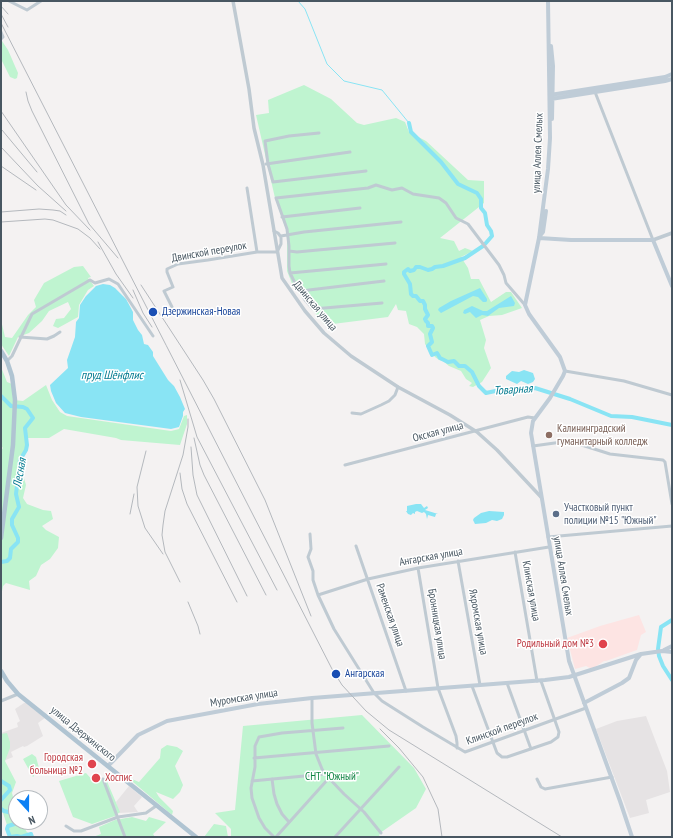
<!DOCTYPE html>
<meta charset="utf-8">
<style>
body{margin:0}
#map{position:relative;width:673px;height:838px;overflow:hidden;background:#f4f2f2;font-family:"PT Sans Narrow",sans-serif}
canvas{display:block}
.frame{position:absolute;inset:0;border:2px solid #485762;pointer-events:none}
.north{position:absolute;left:8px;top:790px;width:40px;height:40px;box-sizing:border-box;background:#fff;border:1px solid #b6bcc0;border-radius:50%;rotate:159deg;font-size:11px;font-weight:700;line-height:16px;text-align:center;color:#485762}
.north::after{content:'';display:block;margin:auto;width:14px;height:18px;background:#0c80f4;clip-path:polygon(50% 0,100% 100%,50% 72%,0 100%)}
</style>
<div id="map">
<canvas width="673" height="838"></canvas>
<div class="frame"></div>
<div class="north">N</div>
</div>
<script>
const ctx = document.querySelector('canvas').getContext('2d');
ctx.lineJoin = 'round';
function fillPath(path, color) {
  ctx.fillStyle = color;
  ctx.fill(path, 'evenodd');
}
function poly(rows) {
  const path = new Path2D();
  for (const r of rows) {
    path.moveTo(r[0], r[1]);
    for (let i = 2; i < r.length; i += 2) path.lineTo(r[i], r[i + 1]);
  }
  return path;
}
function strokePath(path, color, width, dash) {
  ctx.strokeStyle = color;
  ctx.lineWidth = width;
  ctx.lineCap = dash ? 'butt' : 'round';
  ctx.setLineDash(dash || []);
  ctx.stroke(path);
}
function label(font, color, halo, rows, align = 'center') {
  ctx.font = font + ' "PT Sans Narrow",sans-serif';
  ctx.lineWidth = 3;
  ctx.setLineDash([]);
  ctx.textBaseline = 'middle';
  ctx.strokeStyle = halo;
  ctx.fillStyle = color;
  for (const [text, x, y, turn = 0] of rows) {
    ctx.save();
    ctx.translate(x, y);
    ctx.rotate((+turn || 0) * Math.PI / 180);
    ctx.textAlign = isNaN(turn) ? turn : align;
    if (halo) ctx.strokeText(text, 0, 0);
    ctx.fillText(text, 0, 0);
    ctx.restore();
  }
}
fillPath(poly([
 [24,703,26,703,45,718,38,723,43,736,27,746,24,747,23,746,11,752,13,757,1,762,1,733,18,727,17,723,20,721,15,709],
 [646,716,667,771,670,792,646,800,649,813,630,818,596,729,617,721],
 [129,786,142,797,134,806,138,812,119,813,116,802]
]), '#e6e3e4');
fillPath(poly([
 [639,615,646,632,641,635,637,650,606,661,604,661,592,669,586,666,575,669,567,638,600,626]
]), '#fde4e3');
fillPath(poly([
 [2,41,8,50,18,73,17,78,15,79,10,77,1,59],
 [304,85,331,99,357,123,364,125,396,118,405,122,409,132,426,141,468,180,484,181,484,203,440,238,454,241,459,251,465,248,473,251,461,257,468,268,471,279,479,279,491,302,506,292,511,292,522,308,502,315,489,316,480,320,486,340,484,348,491,368,482,382,473,387,469,386,472,383,466,379,461,371,449,366,443,361,439,360,435,357,425,344,424,334,417,327,409,324,406,311,398,310,396,304,388,317,325,325,293,286,287,271,287,232,275,198,256,115,269,113,268,100],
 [83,266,91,277,88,278,94,286,88,290,79,305,78,317,58,328,53,326,56,319,64,318,71,309,68,302,49,311,42,321,29,333,18,337,9,356,1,344,1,320,5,337,12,338,28,315,36,307,34,300,44,283,74,267],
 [1,367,7,382,12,384,13,400,23,401,46,385,52,400,60,412,67,416,171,431,179,429,184,416,187,415,187,424,180,445,121,440,116,438,64,429,49,438,27,438,21,468,26,485,23,498,27,504,43,510,51,511,53,519,42,526,46,530,59,537,58,548,50,559,41,565,36,576,29,581,30,590,6,583,3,586,1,597,1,450,3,448,1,446],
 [362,715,414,768,426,789,416,808,380,833,379,837,231,837,231,829,215,813,235,810,243,726],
 [7,733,10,742,10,748,5,761,16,782,12,793,16,808,16,822,24,822,26,831,33,837,14,837,10,834,1,807,1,734],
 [167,745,177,747,183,751,175,766,183,785,180,792,173,799,156,792,159,797,173,811,172,815,133,782,132,779,139,782,160,758,161,749],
 [32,754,36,757,39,768,33,771,34,776,33,777,23,759],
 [86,773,95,783,103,778,106,779,120,812,115,816,92,824,73,817,59,781],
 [132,817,146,821,149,817,166,822,153,834,155,837,93,837,101,834,99,827,115,820],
 [214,824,226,826,228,837,204,837]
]), '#bff4d0');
fillPath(poly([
 [103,284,110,285,115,288,126,299,133,312,133,320,138,330,142,335,144,344,148,345,153,352,153,356,168,380,174,386,180,397,185,409,183,412,183,416,179,427,171,429,81,417,65,413,56,403,51,391,50,385,68,368,67,360,75,337,76,322,79,318,80,305,86,296,96,286],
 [480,288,487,299,487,301,486,302,483,302,478,297,473,296,441,313,438,310,439,308,451,301],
 [511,296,515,303,514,306,499,308,488,316,482,315,476,318,470,312,465,314,463,313,464,310,472,306,483,311,487,311],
 [524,370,533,373,535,379,533,382,528,384,521,381,517,384,506,379,506,376,512,371,519,372],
 [416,504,421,504,424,508,427,506,428,508,425,510,438,514,436,514,435,517,428,515,427,519,426,514,424,512,422,513,417,511,415,512,415,514,413,513,411,515,408,514,406,511,407,511,407,506],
 [489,511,504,512,504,515,502,519,497,521,492,520,486,523,475,524,473,520,474,518,481,513]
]), '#89e4f4');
strokePath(poly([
 [298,1,305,9,327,64,344,81,382,90,409,123]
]), '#89e4f4', 1);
strokePath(poly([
 [409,123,411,132,441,162,458,184,477,193,481,199,481,208,485,213,487,225,491,231,492,236,485,244],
 [483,246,465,258,443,266,435,267,432,269,428,270,420,267,416,267,414,270,410,271,408,269,404,272,404,274,410,284,411,294,413,296,416,296,420,301,423,301,425,305,425,309,428,315,425,319,426,321,428,323,428,326,432,326,433,328,430,334,432,342,428,346,432,355,437,353,440,358,448,362,454,361,459,366,465,366,472,372,479,386,486,393,500,390,506,390,506,392,510,393,518,389,535,388,570,399,611,416,632,417,672,425],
 [1,396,11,406,23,407,27,409,33,418,25,428,27,445,26,450,20,460,16,494,19,507,12,519,12,525,18,538,18,542,11,549,10,558,7,561,1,562],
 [672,620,661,627,658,649,659,656,663,666,672,680],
 [1,781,9,786,10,790,1,800],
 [1,809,4,811,16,814],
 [21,837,17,836,10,837,7,829,8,826,21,822],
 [21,837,31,834,32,837]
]), '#89e4f4', 4);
strokePath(poly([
 [9,1,27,10,41,1],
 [1,32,3,37,1,39],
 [595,92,653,240],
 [319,133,289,136,265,141,268,164,273,182,366,171],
 [266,164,350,152],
 [247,188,257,252],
 [282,217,360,208],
 [281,236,304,232,401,222],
 [289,251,297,252,318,250,395,243],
 [290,273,386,264],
 [300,292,309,290,384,281],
 [382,303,313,309,305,300,296,285,290,273,289,266,289,246,287,229,276,198,368,188,376,185,392,190,402,188,413,194,439,198,446,203,456,218,468,224,499,265,504,275,506,283,525,305],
 [172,307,164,291,173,287,167,272,167,269,178,264,208,260,257,252,277,252,281,244,281,237,278,233,274,231],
 [20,337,47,339,54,336,60,332],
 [7,361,12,356,32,314,90,280,95,283,109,279,118,284,153,336],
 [565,371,624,381,672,395],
 [352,413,361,414,381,405,389,401,395,395,398,387],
 [533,446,569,441,610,454,663,460,665,462,672,504],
 [345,465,528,417,535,418],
 [310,534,311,549,308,557,313,571,313,580,318,595,334,629,374,693,382,701,423,727,465,752,586,708],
 [548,537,672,526],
 [356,546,406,691],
 [515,552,537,681],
 [458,561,480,685],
 [418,568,438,688,456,736,457,743,457,748],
 [318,595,368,579,418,568,549,547],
 [507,683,531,749],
 [472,686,497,753,502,757,507,757,551,742,558,737,559,732,541,681],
 [312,698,312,723,316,754,322,769,325,774,344,794,364,812,381,833],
 [254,758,389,746],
 [103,779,125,837],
 [272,779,274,794,277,804,282,814,289,822],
 [537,779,541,787,545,789,612,777],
 [252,781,325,774],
 [66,826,74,831,81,831,118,817,146,813,156,806],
 [274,837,265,828,259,818,252,798,251,788,255,767,255,746,259,737,282,733,343,728],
 [276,837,329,778],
 [335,837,399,767]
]), '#bfcad2', 3);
strokePath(poly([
 [233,1,249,89,254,128,263,165,282,278,305,311,324,333,351,356,398,387,450,415,477,432,497,450,541,497],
 [653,240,672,233],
 [1,701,18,694]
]), '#bfcad2', 3.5);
strokePath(poly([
 [548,1,550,138,548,169,539,238,525,305,529,314,560,357,565,371,563,376,550,398,533,421,531,433,569,661,620,801,632,837],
 [551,46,553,66,552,119],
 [550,95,665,77,672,74],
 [551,99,665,81,672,79],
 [539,237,543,232,546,211],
 [539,238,571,240,653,240,672,286],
 [664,650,672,646],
 [584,703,622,683,629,678,636,660,641,654],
 [108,766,138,735,167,721,258,704,312,698,545,680,569,677,641,654,662,651,672,652]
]), '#bfccd7', 4);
strokePath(poly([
 [1,351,7,361,12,376,15,400,13,445,1,538],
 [1,671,7,681,18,694,196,837]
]), '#b0c4d2', 4.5);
strokePath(poly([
 [1,6,8,14],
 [1,14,8,27],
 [1,23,332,669,342,685,366,711,389,730,562,837],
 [26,92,28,101,32,111,89,224,118,258],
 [1,111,66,205,90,230],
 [2,130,37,172],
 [1,147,38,186,66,211],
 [1,166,36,190],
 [1,212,39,209,53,210,60,211,66,215],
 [1,222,45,219,53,220,78,229,90,238,100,249],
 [98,242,116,274,133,298],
 [141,285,203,380,214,399,265,500,311,616],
 [133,290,143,313,152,327],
 [180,380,197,437,277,590],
 [194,438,200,465,204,475,266,595],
 [191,447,193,475,197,495,247,596],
 [146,451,137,487,138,506,145,528,163,554],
 [180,473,182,489,187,504,237,602],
 [130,514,134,494],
 [180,582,165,552,162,535,163,525,165,511,183,455,188,427,188,419],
 [188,602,198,626,200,634],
 [380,729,399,748,423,777,438,809,442,837]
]), '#b4b8bd', 1);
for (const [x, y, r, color] of [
 [153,312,5,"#1a4fb4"],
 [549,435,4,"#8d6e63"],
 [556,514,4,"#5c6f8a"],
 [603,644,5,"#e0444e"],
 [336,674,5,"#1a4fb4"],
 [92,764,5,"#e0444e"],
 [96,778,5,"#e0444e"]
]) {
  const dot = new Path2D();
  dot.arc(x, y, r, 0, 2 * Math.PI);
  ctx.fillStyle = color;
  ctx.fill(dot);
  strokePath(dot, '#fff', 1.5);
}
label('11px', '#485762', '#fff', [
 ["улица Аллея Смелых",538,153,-88],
 ["Двинской переулок",209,252,-10],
 ["Двинская улица",315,306,50],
 ["Окская улица",438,432,-15],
 ["Ангарская улица",431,557,-10],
 ["улица Аллея Смелых",563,576,81],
 ["Клинская улица",531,591,80],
 ["Раменская улица",390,615,71],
 ["Яхромская улица",478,622,80],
 ["Бронницкая улица",437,624,81],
 ["Муромская улица",244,698,-9],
 ["Клинской переулок",502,729,-20],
 ["улица Дзержинского",83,734,39]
]);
label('11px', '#164399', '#fff', [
 ["Дзержинская-Новая",162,312],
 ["Ангарская",345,674]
], 'left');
label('11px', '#785e54', '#fff', [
 ["Калининградский",557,429],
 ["гуманитарный колледж",557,442]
], 'left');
label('11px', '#4e5e75', '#fff', [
 ["Участковый пункт",564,508],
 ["полиции №15 \"Южный\"",564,521]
], 'left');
label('11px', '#be3a42', '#fff', [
 ["Родильный дом №3",594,644],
 ["Городская",83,758],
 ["больница №2",83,771],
 ["Хоспис",105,778,"left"]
], 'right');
label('11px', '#108543', '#fff', [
 ["СНТ \"Южный\"",332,777]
]);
label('italic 12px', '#057c91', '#fff', [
 ["пруд Шёнфлис",112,376],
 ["Товарная",513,390,-4],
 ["Лесная",20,473,-80]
]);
</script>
